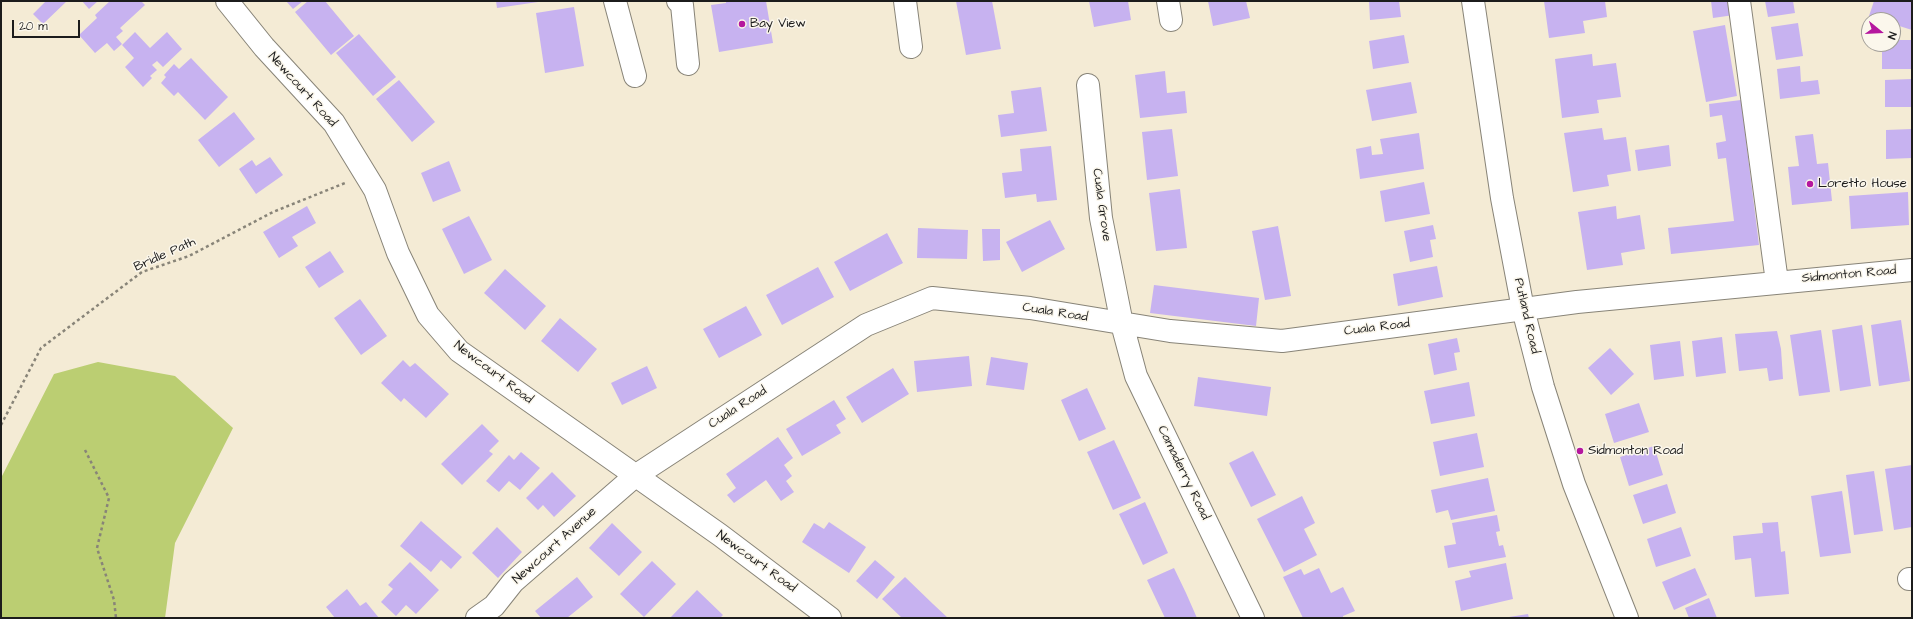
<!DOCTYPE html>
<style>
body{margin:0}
#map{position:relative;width:1913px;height:619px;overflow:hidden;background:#f4ebd5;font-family:"Architects Daughter",sans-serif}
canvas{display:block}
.frame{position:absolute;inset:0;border:2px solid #1c1c1c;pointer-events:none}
.north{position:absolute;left:1861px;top:12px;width:40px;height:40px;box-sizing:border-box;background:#fbf7ec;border:1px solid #a29f99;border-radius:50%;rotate:108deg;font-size:11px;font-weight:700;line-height:16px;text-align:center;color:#1c1c1c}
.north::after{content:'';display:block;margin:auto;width:14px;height:18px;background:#b5179e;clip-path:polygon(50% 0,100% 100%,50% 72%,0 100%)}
.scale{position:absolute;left:12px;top:20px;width:68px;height:18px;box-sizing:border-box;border:2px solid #1c1c1c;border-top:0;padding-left:5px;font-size:12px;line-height:14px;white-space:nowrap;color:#1c1c1c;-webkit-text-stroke:3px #fbf7ec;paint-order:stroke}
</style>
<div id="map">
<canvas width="1913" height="619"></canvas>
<div class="frame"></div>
<div class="north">N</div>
<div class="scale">20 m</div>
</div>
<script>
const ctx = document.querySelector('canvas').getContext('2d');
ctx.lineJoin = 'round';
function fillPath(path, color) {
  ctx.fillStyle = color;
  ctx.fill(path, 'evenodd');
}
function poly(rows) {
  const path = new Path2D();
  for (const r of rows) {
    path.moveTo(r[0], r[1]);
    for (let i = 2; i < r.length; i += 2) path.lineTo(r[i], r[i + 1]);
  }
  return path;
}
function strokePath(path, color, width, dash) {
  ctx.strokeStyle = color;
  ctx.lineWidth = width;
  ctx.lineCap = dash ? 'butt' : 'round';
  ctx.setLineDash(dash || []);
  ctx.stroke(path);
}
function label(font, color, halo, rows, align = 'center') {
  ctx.font = font + ' "Architects Daughter",sans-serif';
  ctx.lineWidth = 3;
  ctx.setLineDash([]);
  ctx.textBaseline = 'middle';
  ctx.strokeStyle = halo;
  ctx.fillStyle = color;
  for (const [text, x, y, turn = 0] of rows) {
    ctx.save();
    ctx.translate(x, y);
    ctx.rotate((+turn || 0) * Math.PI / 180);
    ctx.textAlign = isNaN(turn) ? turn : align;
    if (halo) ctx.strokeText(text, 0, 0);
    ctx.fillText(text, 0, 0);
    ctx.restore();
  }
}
fillPath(poly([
 [98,362,175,376,233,428,175,543,165,618,1,618,1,478,54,374]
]), '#bbce72');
fillPath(poly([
 [46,1,67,1,43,24,33,14],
 [82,1,98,1,89,9],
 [110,1,141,1,145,5,120,28,123,31,116,37,122,44,114,51,107,43,95,53,79,35,97,18,95,15],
 [286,1,303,1,293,9],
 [308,1,325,1,354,36,331,55,295,12],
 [496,1,538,1,538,2,497,8],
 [726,1,766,1,773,43,719,52,711,5,726,3],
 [956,1,992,1,1001,49,966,55],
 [1089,1,1128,1,1131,20,1094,27],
 [1208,1,1246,1,1250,18,1213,26],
 [1369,1,1399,1,1401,17,1370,20],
 [1544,1,1605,1,1607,17,1583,21,1585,33,1549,38],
 [1711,1,1732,1,1734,15,1713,18],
 [1765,1,1793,1,1795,13,1768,17],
 [1874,1,1912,1,1912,30,1893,24,1893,20,1881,20,1869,16],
 [574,7,584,66,545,73,536,13],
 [1798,23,1803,56,1776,60,1771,27],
 [1725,25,1737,96,1706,102,1693,31],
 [135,32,150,48,167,32,182,49,163,67,157,61,152,65,157,70,150,76,152,78,143,87,125,67,134,58,122,45],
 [359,34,396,77,373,96,336,53],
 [1404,35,1409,63,1373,69,1369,41],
 [1893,40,1912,40,1912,69,1882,69,1882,44,1893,44],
 [1592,54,1593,66,1616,63,1621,97,1597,100,1599,113,1562,118,1555,59],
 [191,58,228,97,205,120,178,92,174,96,161,83,166,77,164,75,174,64,179,69],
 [1800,66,1801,82,1818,80,1820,94,1780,99,1777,69],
 [1165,71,1167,93,1185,91,1187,113,1140,118,1135,75],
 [1912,79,1912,107,1885,107,1885,80],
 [399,80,435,122,412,142,376,99],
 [1411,82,1417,113,1372,121,1366,90],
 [1041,87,1047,131,1001,137,998,115,1014,113,1011,91],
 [1741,100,1759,245,1671,254,1668,228,1734,221,1726,158,1718,159,1716,143,1726,141,1722,115,1710,117,1709,104],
 [234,112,255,139,219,167,198,140],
 [1602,128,1604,140,1626,137,1631,171,1607,175,1609,186,1573,192,1564,133],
 [1172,129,1178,176,1147,180,1142,132],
 [1912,129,1912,158,1886,159,1886,130],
 [1419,133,1424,169,1360,179,1356,149,1371,146,1372,155,1383,154,1380,139],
 [1813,134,1817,164,1828,163,1832,201,1792,205,1788,167,1799,166,1795,136],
 [1669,145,1671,166,1638,171,1635,150],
 [1051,146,1057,200,1037,202,1036,194,1005,198,1002,173,1022,171,1020,149],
 [270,157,283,175,256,194,239,169,252,160,256,166],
 [449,161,461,191,433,202,421,173],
 [1424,182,1430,214,1385,222,1380,191],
 [1180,189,1187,248,1156,251,1149,193],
 [1908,192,1909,225,1851,229,1849,196],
 [307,206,316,223,292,237,298,246,279,258,263,232],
 [1616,206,1617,219,1640,215,1645,249,1621,253,1623,265,1587,270,1578,212],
 [469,216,492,260,464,274,442,229],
 [1050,220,1065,249,1022,272,1006,242],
 [1433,225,1436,239,1430,240,1433,257,1410,262,1404,231],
 [1278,226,1291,296,1265,300,1252,231],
 [918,228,968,230,967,259,917,258],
 [982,229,1000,229,1000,260,983,261],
 [887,233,903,263,850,291,834,262],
 [330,251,344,272,319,288,305,267],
 [1437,266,1443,297,1398,306,1393,274],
 [818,267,834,297,782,325,766,295],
 [505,269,546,306,525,330,484,293],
 [1154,285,1259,298,1256,326,1150,313],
 [360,299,387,336,361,355,334,318],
 [746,306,762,335,719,358,703,329],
 [560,318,597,349,578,372,541,341],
 [1901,320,1910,381,1879,386,1871,325],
 [1862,325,1871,386,1840,391,1832,330],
 [1821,330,1830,392,1799,396,1790,335],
 [1777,331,1781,349,1783,379,1769,381,1767,368,1739,371,1735,334],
 [1722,337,1726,373,1696,377,1692,341],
 [1457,338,1460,352,1454,353,1457,370,1434,375,1428,344],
 [1680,341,1684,376,1654,380,1650,345],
 [1610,348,1634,374,1611,395,1588,368],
 [969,356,972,386,917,392,914,361],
 [991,357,1028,363,1024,390,986,385],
 [403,360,410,367,415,363,449,394,426,418,404,398,401,402,381,383],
 [647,366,657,388,622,405,611,383],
 [893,368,909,394,862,423,846,397],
 [1198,377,1271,387,1267,416,1194,406],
 [1469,382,1475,416,1431,424,1424,391],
 [1087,388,1106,429,1079,441,1061,400],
 [834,400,846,419,836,425,841,433,802,456,786,429],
 [1639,403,1649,432,1614,443,1605,414],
 [482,424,499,441,489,451,493,454,462,485,441,464],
 [1477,433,1484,467,1440,476,1433,442],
 [778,437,793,458,784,465,792,476,786,481,794,492,781,501,766,480,734,503,727,495,736,488,726,474],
 [1114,440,1141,498,1113,510,1087,452],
 [1654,446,1663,475,1629,486,1620,457],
 [1253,451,1276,495,1251,507,1229,463],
 [521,452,540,468,520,490,509,481,499,492,486,481,509,455,514,460],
 [1912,465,1912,527,1894,530,1885,469],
 [1874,471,1883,531,1854,535,1846,475],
 [552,472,576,496,554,517,543,505,538,510,526,498],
 [1488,478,1495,511,1451,520,1448,510,1436,513,1431,490],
 [1667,484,1676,513,1643,524,1633,495],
 [1842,491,1851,553,1820,557,1811,496],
 [1302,496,1315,523,1304,529,1317,555,1284,572,1257,519],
 [1145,502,1168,553,1143,565,1119,514],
 [1497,515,1500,531,1496,532,1499,546,1503,545,1506,557,1448,568,1444,546,1456,544,1452,523],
 [421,521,462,557,451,569,441,560,431,572,400,546],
 [829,522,866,547,849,573,802,542,814,523,824,529],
 [1778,522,1781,552,1785,551,1789,594,1755,597,1751,558,1735,560,1733,536,1763,533,1762,523],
 [612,523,642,552,619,576,589,548],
 [497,527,522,552,498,578,472,553],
 [1681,527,1691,556,1656,567,1647,539],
 [875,560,895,577,877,599,856,581],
 [652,561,676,584,644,617,620,594],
 [410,562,439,590,416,614,406,605,396,616,381,602,393,589,388,585],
 [1506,563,1513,599,1461,611,1455,581,1471,577,1469,571],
 [1174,568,1186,593,1197,618,1165,618,1147,580],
 [1319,568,1331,593,1343,587,1355,611,1343,616,1343,618,1303,618,1283,577,1301,569,1304,575],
 [1695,568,1707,595,1674,610,1662,582],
 [577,577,593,597,567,618,541,618,535,611],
 [905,577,933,604,948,618,902,618,882,599],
 [347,589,360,606,366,602,379,618,335,618,326,607],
 [697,590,723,615,720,618,670,618],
 [1709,598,1717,618,1689,618,1685,608],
 [1528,614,1529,618,1510,618,1509,617]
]), '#c7b2f0');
const minor = poly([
 [227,1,264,47,334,123,375,190,398,253,428,315,459,351,720,535,830,618],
 [615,1,635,76],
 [678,1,682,5,688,64],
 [905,1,911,47],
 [1168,1,1171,20],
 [1739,1,1777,282],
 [1088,85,1101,218,1122,324,1136,376,1253,618],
 [1909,579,1912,579],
 [477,618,494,606,513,582,635,476,866,325,932,298,1030,308,1170,331,1282,341,1577,302,1912,270]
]);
const major = poly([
 [1473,1,1502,198,1523,309,1543,387,1574,484,1627,618]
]);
strokePath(minor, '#888478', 24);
strokePath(major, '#888478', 24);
strokePath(poly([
 [1,425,41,348,142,272,189,256,273,212,345,183],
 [85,450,109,498,97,548,114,600,116,618]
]), '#888478', 2.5, [3, 3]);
strokePath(minor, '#fff', 22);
strokePath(major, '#fff', 22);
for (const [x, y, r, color] of [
 [742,24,4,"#b5179e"],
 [1810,184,4,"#b5179e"],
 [1580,451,4,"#b5179e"]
]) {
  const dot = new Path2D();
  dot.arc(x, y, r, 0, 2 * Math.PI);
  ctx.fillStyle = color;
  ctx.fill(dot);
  strokePath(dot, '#fbf7ec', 1.5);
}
label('13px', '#1c1c1c', '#fbf7ec', [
 ["Bay View",750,24],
 ["Loretto House",1818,184],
 ["Sidmonton Road",1588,451]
], 'left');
label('13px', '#1c1c1c', '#fbf7ec', [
 ["Newcourt Road",302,90,48],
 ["Cuala Grove",1101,205,82],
 ["Bridle Path",165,255,-24],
 ["Sidmonton Road",1849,275,-5],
 ["Cuala Road",1055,313,9],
 ["Putland Road",1526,316,77],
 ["Cuala Road",1377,328,-7],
 ["Newcourt Road",493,373,37],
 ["Cuala Road",738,408,-33],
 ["Camaderry Road",1183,473,64],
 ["Newcourt Avenue",555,546,-42],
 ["Newcourt Road",756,562,36]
]);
</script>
